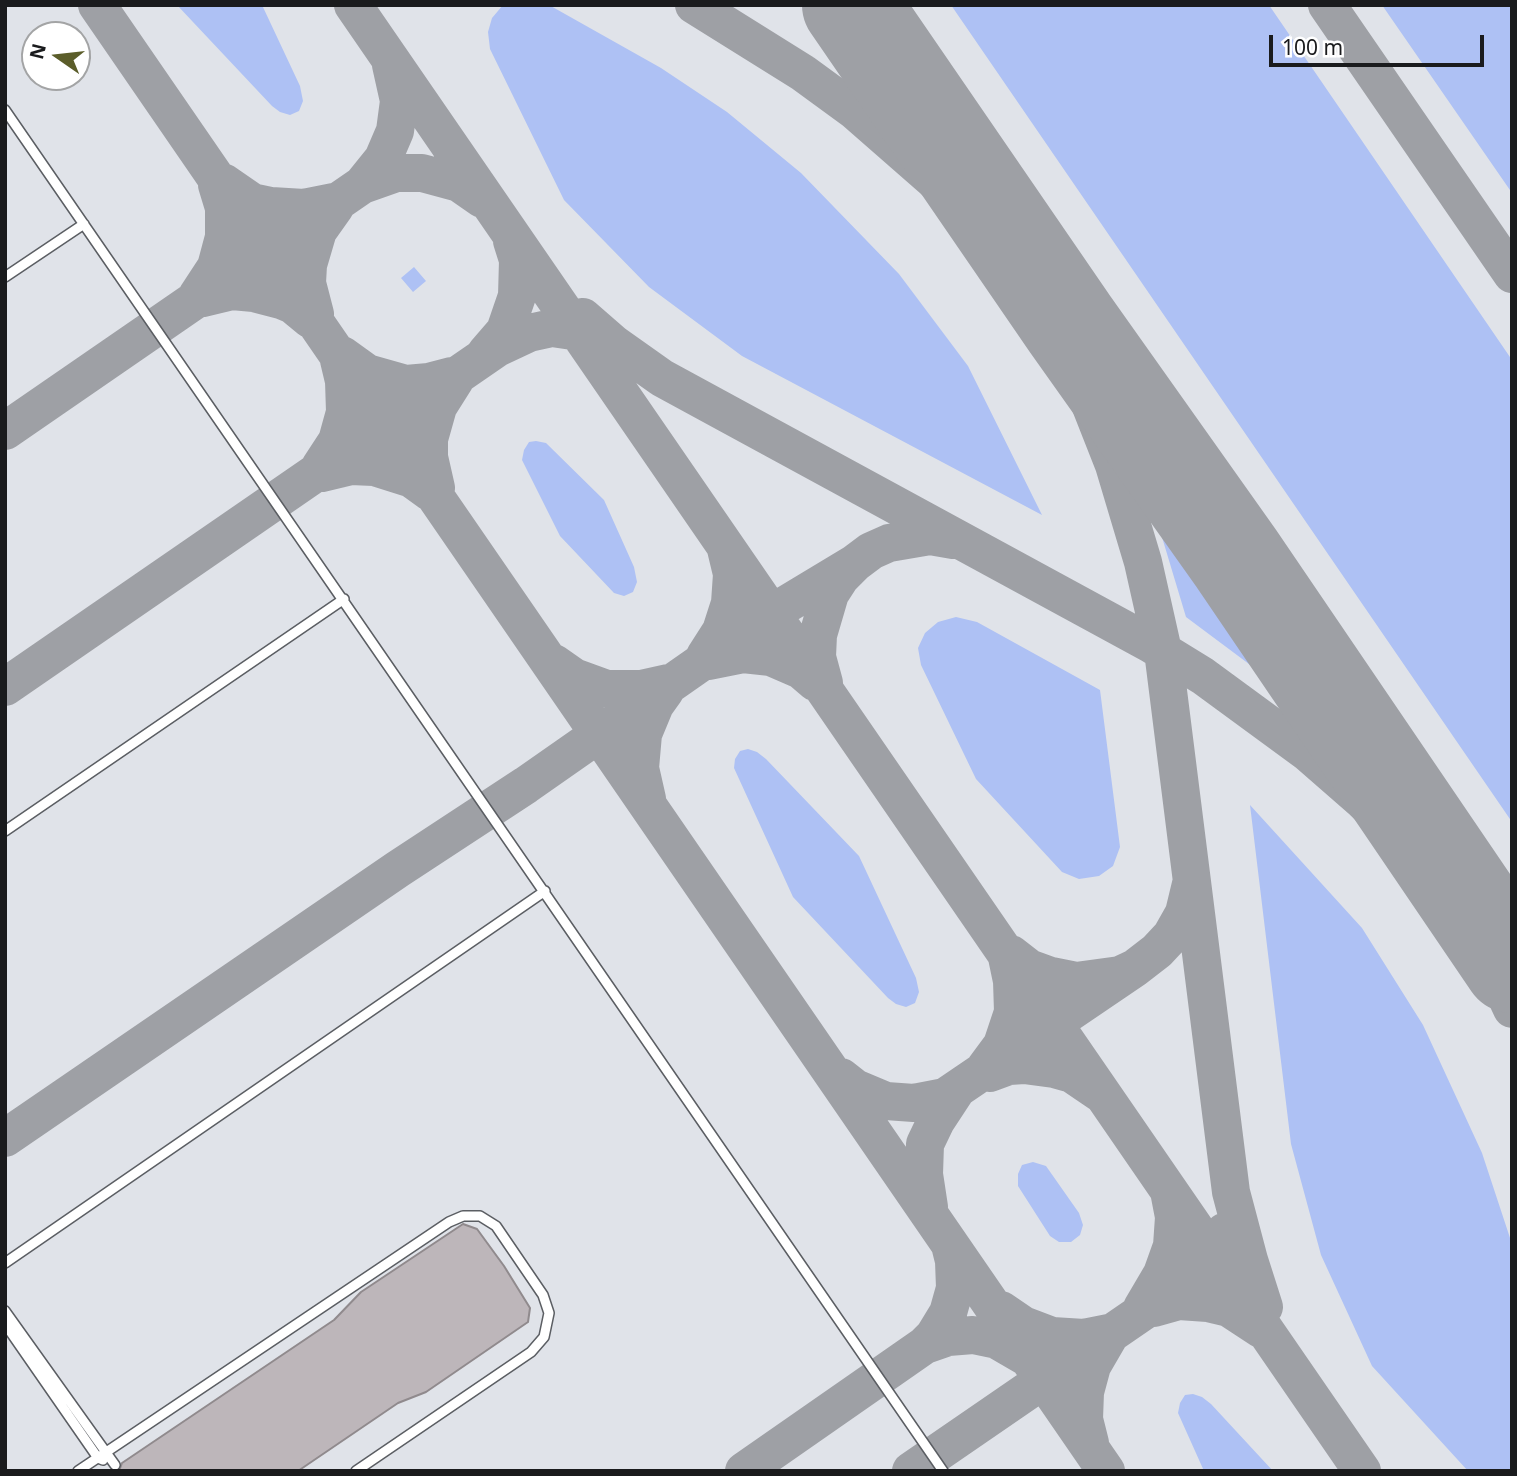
<!DOCTYPE html>
<style>
body{margin:0}
#map{position:relative;width:1517px;height:1476px;overflow:hidden;background:#e0e3e9;font-family:"Noto Sans",sans-serif}
canvas{display:block}
.frame{position:absolute;inset:0;border:7px solid #1a1b1d;pointer-events:none}
.north{position:absolute;left:21px;top:21px;width:70px;height:70px;box-sizing:border-box;background:#fff;border:2px solid #a3a4a5;border-radius:50%;rotate:284deg;font-size:19px;font-weight:700;line-height:28px;text-align:center;color:#1a1b1d}
.north::after{content:'';display:block;margin:auto;width:24px;height:32px;background:#5b5d2a;clip-path:polygon(50% 0,100% 100%,50% 72%,0 100%)}
.scale{position:absolute;left:1269px;top:35px;width:215px;height:32px;box-sizing:border-box;border:4px solid #1a1b1d;border-top:0;padding-left:9px;font-size:21px;line-height:24px;white-space:nowrap;color:#1a1b1d;-webkit-text-stroke:5px #fff;paint-order:stroke}
</style>
<div id="map">
<canvas width="1517" height="1476"></canvas>
<div class="frame"></div>
<div class="north">N</div>
<div class="scale">100 m</div>
</div>
<script>
const ctx = document.querySelector('canvas').getContext('2d');
ctx.lineJoin = 'round';
function fillPath(path, color) {
  ctx.fillStyle = color;
  ctx.fill(path, 'evenodd');
}
function poly(rows) {
  const path = new Path2D();
  for (const r of rows) {
    path.moveTo(r[0], r[1]);
    for (let i = 2; i < r.length; i += 2) path.lineTo(r[i], r[i + 1]);
  }
  return path;
}
function strokePath(path, color, width, dash) {
  ctx.strokeStyle = color;
  ctx.lineWidth = width;
  ctx.lineCap = dash ? 'butt' : 'round';
  ctx.setLineDash(dash || []);
  ctx.stroke(path);
}
fillPath(poly([
 [177,5,262,5,300,86,303,101,299,111,290,115,280,112,272,106],
 [503,5,549,5,661,68,727,112,801,173,899,274,968,366,1042,515,742,356,649,287,564,200,490,49,488,32,492,18],
 [951,5,1269,5,1512,360,1512,822],
 [1382,5,1512,5,1512,193],
 [414,267,426,281,413,292,401,278],
 [536,441,546,443,604,500,634,567,637,582,633,592,624,596,614,593,560,536,522,460,524,450,529,442],
 [1140,464,1328,723,1186,617],
 [956,617,977,622,1100,690,1120,847,1113,866,1099,876,1079,879,1062,872,976,779,921,665,918,648,925,633,938,622],
 [748,749,757,752,766,759,859,856,916,978,919,992,915,1003,906,1007,896,1004,888,998,793,897,734,768,735,759,740,751],
 [1250,805,1362,928,1423,1025,1482,1153,1512,1244,1512,1471,1468,1471,1372,1366,1321,1255,1291,1144],
 [1033,1162,1046,1166,1079,1213,1083,1225,1080,1235,1071,1242,1059,1242,1050,1236,1018,1186,1018,1174,1022,1165],
 [1193,1394,1202,1397,1211,1404,1273,1471,1204,1471,1178,1413,1180,1403,1185,1395]
]), '#aec1f4');
strokePath(poly([
 [97,5,1106,1471],
 [353,5,1362,1471],
 [694,5,803,73,855,111,959,202,1006,252],
 [1327,5,1512,274],
 [223,182,252,202,271,206,304,208,334,202],
 [362,185,383,159,395,131,399,101,391,65],
 [998,220,1032,281,1077,371,1114,465,1143,562,1163,651,1231,1192,1249,1260,1264,1307],
 [197,296,216,267,224,237,224,208,217,185],
 [203,298,232,291,254,293,281,300,293,305,310,319],
 [315,314,307,283,308,265,318,231,335,207],
 [583,317,614,344,662,378,1151,644,1203,676,1308,753,1363,801,1414,850,1512,965],
 [486,353,505,331,517,296,518,260,512,241],
 [342,355,367,373,406,384,429,382,452,376],
 [5,431,362,185,396,173,422,173,459,183,482,199],
 [320,467,337,441,345,412,344,381,339,360],
 [322,473,351,466,374,467,412,479,430,492],
 [436,488,429,457,429,439,438,407,455,380],
 [705,656,721,631,730,603,732,574,726,549],
 [708,661,743,654,771,657,801,670,815,682],
 [554,663,574,677,607,689,641,689,668,683],
 [824,683,817,657,818,635,830,594,841,577,855,563,871,551,889,543,930,536,953,540],
 [5,687,497,348,529,333,552,328,593,334],
 [647,799,640,768,643,734,655,705,665,691],
 [1482,945,1512,1009],
 [1011,954,1029,968,1051,976,1076,981,1120,975,1135,968,1157,951,1171,936,1184,913,1191,884],
 [985,1068,1002,1045,1013,1012,1012,981,1007,957],
 [990,1073,1009,1066,1024,1065,1054,1069,1072,1074,1100,1093],
 [841,1077,855,1088,886,1101,914,1103,945,1097,1135,968],
 [5,1138,398,869,526,785,772,613,855,563],
 [929,1207,924,1174,925,1144,936,1121,957,1089],
 [1142,1308,1162,1274,1172,1246,1174,1217,1169,1191],
 [1154,1308,1179,1301,1208,1303,1229,1308,1261,1329],
 [1001,1310,1023,1325,1052,1336,1084,1338,1109,1333],
 [925,1345,948,1337,973,1335,997,1340,1028,1358],
 [1090,1443,1084,1419,1085,1392,1092,1366,1110,1335],
 [744,1471,925,1345,934,1336,948,1313,955,1288,954,1261,950,1245],
 [911,1471,1186,1282,1204,1266,1219,1246,1224,1232]
]), '#9ea0a5', 38);
strokePath(poly([
 [851,5,1070,324,1236,558,1512,964]
]), '#9ea0a5', 98);
const building = poly([
 [463,1224,477,1229,504,1266,530,1308,528,1322,426,1392,398,1403,298,1471,119,1471,122,1463,334,1320,361,1292,463,1224]
]);
fillPath(building, '#bdb6ba');
strokePath(building, '#908a8d', 2);
const service = poly([
 [5,110,943,1471],
 [5,277,84,224],
 [5,831,344,599],
 [5,1263,545,891],
 [5,1311,115,1465],
 [5,1324,98,1458,103,1460],
 [78,1471,449,1222,463,1216,480,1216,496,1226,543,1295,549,1313,544,1337,531,1352,356,1471]
]);
strokePath(service, '#5b5e63', 12);
strokePath(service, '#fff', 9);
</script>
